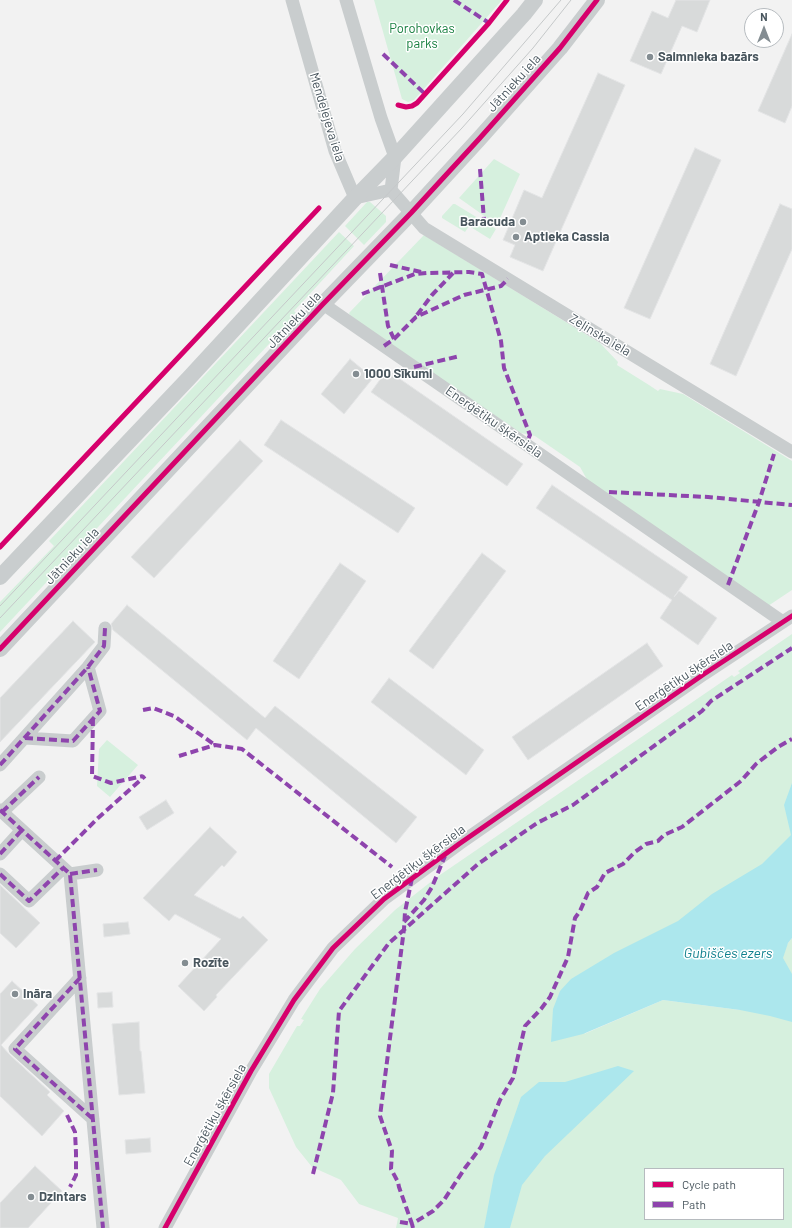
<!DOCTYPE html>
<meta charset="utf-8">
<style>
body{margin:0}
#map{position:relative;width:792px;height:1228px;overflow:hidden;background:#f2f2f2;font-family:Barlow,sans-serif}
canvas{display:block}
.legend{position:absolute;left:644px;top:1168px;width:140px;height:52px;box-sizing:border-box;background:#fff;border:1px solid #b6bbbf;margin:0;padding:5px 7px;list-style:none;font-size:12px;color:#49565e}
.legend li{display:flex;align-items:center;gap:8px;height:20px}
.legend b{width:20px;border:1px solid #b6bbbf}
.north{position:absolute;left:744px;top:8px;width:40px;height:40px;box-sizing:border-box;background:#fff;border:1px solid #b6bbbf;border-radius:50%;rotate:0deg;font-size:11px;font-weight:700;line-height:16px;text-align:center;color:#49565e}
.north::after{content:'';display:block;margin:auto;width:14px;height:18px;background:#848d92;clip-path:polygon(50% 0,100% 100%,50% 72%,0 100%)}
</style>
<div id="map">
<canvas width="792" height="1228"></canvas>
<ul class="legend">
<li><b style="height:5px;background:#d6006c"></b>Cycle path</li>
<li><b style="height:5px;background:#8e44ad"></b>Path</li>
</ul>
<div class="north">N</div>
</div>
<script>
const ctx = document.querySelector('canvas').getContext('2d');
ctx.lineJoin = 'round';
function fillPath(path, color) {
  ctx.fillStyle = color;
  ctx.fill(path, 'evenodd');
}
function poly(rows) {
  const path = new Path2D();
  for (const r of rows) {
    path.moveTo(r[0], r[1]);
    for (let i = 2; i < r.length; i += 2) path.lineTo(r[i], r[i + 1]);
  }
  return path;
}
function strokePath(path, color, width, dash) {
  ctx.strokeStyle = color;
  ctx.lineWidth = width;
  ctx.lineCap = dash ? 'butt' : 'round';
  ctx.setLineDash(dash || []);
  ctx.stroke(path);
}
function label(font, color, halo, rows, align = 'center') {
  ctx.font = font + ' Barlow,sans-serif';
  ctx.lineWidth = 3;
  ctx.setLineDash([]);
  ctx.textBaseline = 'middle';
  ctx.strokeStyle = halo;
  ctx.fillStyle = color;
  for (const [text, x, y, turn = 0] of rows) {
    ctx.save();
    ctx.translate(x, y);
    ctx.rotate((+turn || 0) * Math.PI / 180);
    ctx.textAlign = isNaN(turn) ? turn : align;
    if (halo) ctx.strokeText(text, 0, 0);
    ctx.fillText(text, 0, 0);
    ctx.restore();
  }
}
fillPath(poly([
 [374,0,502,0,414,100,408,102,402,99],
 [494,159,520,174,497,225,459,198],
 [367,202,370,202,386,216,386,222,364,245,345,226],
 [453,204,455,204,496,229,490,239,469,226,465,232,442,218,442,216],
 [339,232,354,246,294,311,297,314,0,632,0,602,54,546,49,541],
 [424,235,600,343,618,362,617,365,649,385,658,391,660,389,683,394,792,461,792,590,768,606,589,483,580,467,535,436,521,433,352,319,349,313],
 [792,634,792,875,584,1034,663,1000,740,1010,750,1008,788,943,792,938,792,1228,396,1228,398,1218,359,1204,341,1180,312,1167,296,1147,269,1088,269,1074,297,1026,300,1026,304,1020,301,1019,320,989,355,949,395,910,437,877,732,675,734,677,740,673,738,671],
 [645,1169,783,1169,783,1219,645,1219],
 [107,740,138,765,110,797,97,786,99,749]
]), '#d6f0de');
fillPath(poly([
 [792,783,792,938,788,943,783,958,792,974,792,1022,770,1016,740,1010,663,1000,583,1034,551,1042,553,1009,560,991,571,979,614,953,678,921,712,894,762,864,791,835,784,805],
 [618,1066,634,1071,545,1156,522,1185,510,1228,484,1228,494,1175,521,1097,539,1082,565,1082]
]), '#ace7ed');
const building = poly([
 [676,0,710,0,697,32,682,26,661,74,630,61,652,11,668,18,676,0],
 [792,34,792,106,785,123,758,111,792,34],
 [598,73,625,85,543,271,510,257,515,245,503,240,524,190,542,198,598,73],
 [695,148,721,160,650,319,624,308,695,148],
 [780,204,792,209,792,249,736,376,710,364,780,204],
 [350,359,373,378,344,414,321,394,350,359],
 [387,370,523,464,507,486,371,392,387,370],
 [281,420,415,508,398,533,264,445,281,420],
 [240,440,263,461,154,578,131,557,240,440],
 [552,485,688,577,674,597,679,591,717,618,698,645,660,618,672,600,536,508,552,485],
 [482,553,506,571,433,669,409,651,482,553],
 [340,563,366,581,299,679,273,661,340,563],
 [127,605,265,718,275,706,417,817,396,843,256,728,247,740,113,630,111,624,127,605],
 [73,621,95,642,0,742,0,698,73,621],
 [647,643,663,666,528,760,512,737,647,643],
 [389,678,484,750,466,775,371,702,389,678],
 [166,800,174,813,147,830,139,817,166,800],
 [210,827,237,852,224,867,222,865,194,895,240,919,243,916,268,940,216,995,217,997,204,1011,178,986,221,939,175,914,169,921,143,898,210,827],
 [0,885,40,923,16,948,0,933,0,885],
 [128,922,130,934,104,937,103,924,128,922],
 [12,981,38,1005,1,1045,10,1055,50,1092,47,1095,64,1111,42,1136,0,1096,0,994,12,981],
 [112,992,113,1007,98,1008,97,993,112,992],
 [139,1022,140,1051,141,1051,145,1093,119,1095,112,1024,139,1022],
 [150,1138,151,1152,126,1154,125,1140,150,1138],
 [35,1166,62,1191,28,1228,0,1228,0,1203,35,1166]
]);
fillPath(building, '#d8dada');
strokePath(building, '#e3e4e5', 1);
strokePath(poly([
 [292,0,335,151,355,198,391,190],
 [346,0,381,118,395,157,391,190,397,197,424,228,792,452],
 [323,304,783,622],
 [25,738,73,741,100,711,88,667],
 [0,765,88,667,104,646,105,628],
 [0,810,70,874,103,1228],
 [2,812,39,777],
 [0,854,22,830],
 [0,874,29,901,63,868],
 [70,874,97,870],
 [80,978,15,1049,93,1119],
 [165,1228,251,1071,294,1000,333,948,384,899,459,844,704,674,792,616]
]), '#c9cdce', 13);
strokePath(poly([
 [0,577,189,378,355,198,395,157,524,14,535,0],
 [0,649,323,304,411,213,479,139,560,48,597,0]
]), '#c9cdce', 16);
strokePath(poly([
 [0,606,463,114,561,0],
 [0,618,462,128,533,48,571,0]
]), '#c5c8c9', 1);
strokePath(poly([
 [454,0,489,23],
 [383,54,425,94],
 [480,169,484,220],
 [390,265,421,272],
 [380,273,388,326,394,339],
 [362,294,415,274,427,273,469,272,482,274,501,341,504,368,530,435,526,444],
 [417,315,432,295,453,273],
 [384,346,394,339,416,317,464,295,501,286,508,279],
 [414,367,460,356],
 [609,492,708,497,792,505],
 [728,585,759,502,774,454],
 [143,710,153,708,174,716,215,745],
 [93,718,92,776,111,783,143,776],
 [25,738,73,741,100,711,88,667],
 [179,756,215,745,242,749,392,867],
 [0,765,88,667,104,646,105,628],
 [0,810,70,874,103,1228],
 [2,812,39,777],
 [0,854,22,830],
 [55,861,97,819,145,776],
 [0,874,29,901,63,868],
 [70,874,97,870],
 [412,878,405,912,404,929,380,1116,392,1151,391,1169,398,1182,399,1187,412,1224,433,1211,444,1200,465,1168,481,1147,500,1100,513,1078,525,1026,541,1009,550,997,568,957,575,918,580,911,588,893,597,887,605,873,623,864,635,852,646,844,658,841,664,835,682,827,741,781,756,764,778,747,792,739],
 [404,922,424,900,432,887,445,856],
 [80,978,15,1049,93,1119],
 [67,1115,75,1132,76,1153,76,1175,70,1187],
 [313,1174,333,1093,339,1011,389,943,478,864,537,823,573,805,702,711,711,701,792,648],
 [400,1222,412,1224,413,1228]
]), '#8e44ad', 4, [8, 4]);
strokePath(poly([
 [398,105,406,107,412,106,417,103,489,23,507,0],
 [0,547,319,208],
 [0,649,323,304,411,213,479,139,560,48,597,0],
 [165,1228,251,1071,294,1000,333,948,384,899,459,844,704,674,792,616]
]), '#d6006c', 5);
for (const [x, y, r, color] of [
 [650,57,4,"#848d92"],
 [523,222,4,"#848d92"],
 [516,237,4,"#848d92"],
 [356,374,4,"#848d92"],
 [185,963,4,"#848d92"],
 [15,994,4,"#848d92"],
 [31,1197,4,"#848d92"]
]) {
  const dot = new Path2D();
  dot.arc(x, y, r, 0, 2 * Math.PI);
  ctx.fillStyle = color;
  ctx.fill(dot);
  strokePath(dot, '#fff', 1.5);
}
label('13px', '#198041', '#fff', [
 ["Porohovkas",422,29],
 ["parks",422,44]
]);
label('bold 13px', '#49565e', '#fff', [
 ["Saimnieka bazārs",658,57],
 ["Baracuda",515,222,"right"],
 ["Aptieka Cassia",524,237],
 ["1000 Sīkumi",364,374],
 ["Rozīte",193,963],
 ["Ināra",23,994],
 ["Dzintars",39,1197]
], 'left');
label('13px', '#49565e', '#fff', [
 ["Jātnieku iela",514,83,-48],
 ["Mendeļejeva iela",327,117,73],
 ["Jātnieku iela",294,320,-47],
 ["Zeļinska iela",600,335,31],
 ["Enerģētiķu šķērsiela",494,422,35],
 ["Jātnieku iela",72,556,-47],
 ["Enerģētiķu šķērsiela",684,676,-34],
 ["Enerģētiķu šķērsiela",418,862,-37],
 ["Enerģētiķu šķērsiela",215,1115,-61]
]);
label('italic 14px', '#0f808d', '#fff', [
 ["Gubiščes ezers",728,953]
]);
</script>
